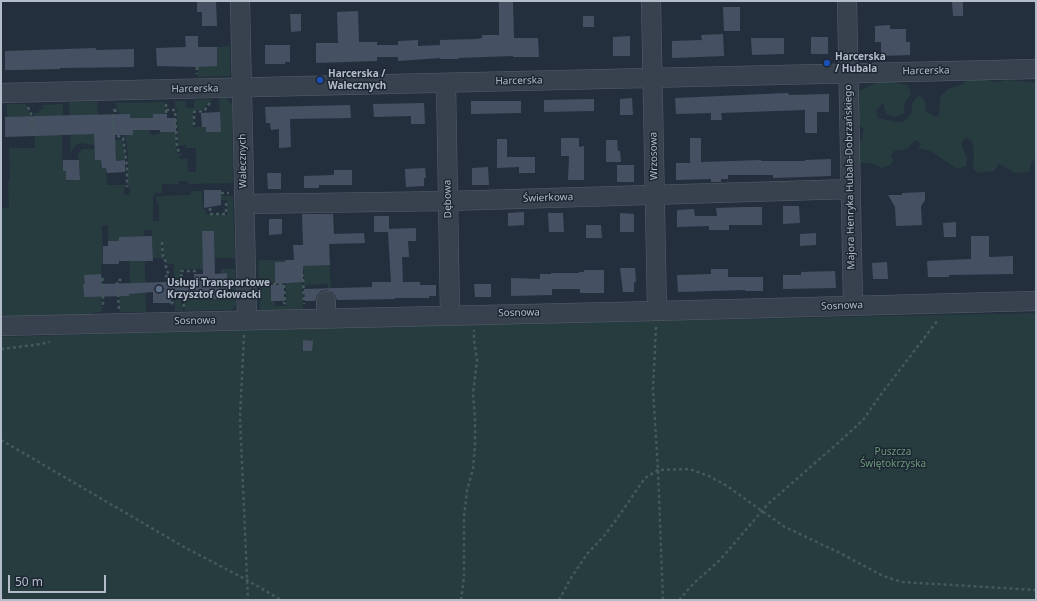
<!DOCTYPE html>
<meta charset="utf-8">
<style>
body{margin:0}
#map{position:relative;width:1037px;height:601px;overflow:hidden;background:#242f3e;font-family:"Noto Sans",sans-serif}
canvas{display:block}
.frame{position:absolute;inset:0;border:2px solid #b4bcc9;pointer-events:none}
.scale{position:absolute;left:8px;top:575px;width:98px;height:18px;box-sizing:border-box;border:2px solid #b4bcc9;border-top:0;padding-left:5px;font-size:12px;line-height:14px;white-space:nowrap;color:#b4bcc9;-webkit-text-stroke:3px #1d2633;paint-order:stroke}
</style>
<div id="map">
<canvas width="1037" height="601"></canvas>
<div class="frame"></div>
<div class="scale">50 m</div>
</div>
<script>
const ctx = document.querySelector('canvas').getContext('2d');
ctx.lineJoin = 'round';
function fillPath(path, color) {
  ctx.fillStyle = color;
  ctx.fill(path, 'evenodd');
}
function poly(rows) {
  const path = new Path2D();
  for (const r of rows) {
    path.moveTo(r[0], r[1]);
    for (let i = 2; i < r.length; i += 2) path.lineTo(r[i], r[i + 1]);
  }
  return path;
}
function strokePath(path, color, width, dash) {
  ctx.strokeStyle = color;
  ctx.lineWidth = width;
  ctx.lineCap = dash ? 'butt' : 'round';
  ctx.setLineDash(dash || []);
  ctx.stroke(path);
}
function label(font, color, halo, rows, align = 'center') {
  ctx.font = font + ' "Noto Sans",sans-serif';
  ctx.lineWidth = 3;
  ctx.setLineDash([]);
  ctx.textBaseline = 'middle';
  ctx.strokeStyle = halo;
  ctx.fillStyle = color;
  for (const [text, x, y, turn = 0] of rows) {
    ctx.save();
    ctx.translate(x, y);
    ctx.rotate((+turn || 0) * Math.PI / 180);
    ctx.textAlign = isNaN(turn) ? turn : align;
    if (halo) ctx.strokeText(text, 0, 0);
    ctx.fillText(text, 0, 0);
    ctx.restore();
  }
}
fillPath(poly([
 [230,46,230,76,198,77,198,66,217,66,217,47],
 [892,80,899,84,908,85,911,94,905,102,904,107,905,113,894,117,886,114,883,103,876,111,878,118,897,122,905,121,911,114,913,102,919,95,925,101,926,111,935,117,939,115,940,96,948,89,961,85,968,80,985,80,997,82,1008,80,1036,83,1036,158,1030,164,1030,172,1014,173,1007,168,999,164,994,171,978,173,973,168,974,158,972,141,966,137,961,145,965,153,967,160,966,166,958,169,930,151,918,148,921,144,915,140,907,149,894,151,891,156,893,161,890,165,882,168,876,165,869,163,860,163,859,144,862,139,864,129,859,124,856,92,878,82],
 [219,98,226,98,232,104,233,183,188,184,187,181,179,181,179,184,162,184,162,193,155,193,153,197,153,221,159,221,159,205,158,205,156,199,156,197,158,196,190,195,191,191,202,191,203,209,206,210,206,214,227,215,227,200,221,200,221,196,233,196,235,258,215,258,214,231,202,231,209,258,210,299,221,299,221,293,227,293,227,273,221,273,221,269,235,269,236,305,232,310,185,311,183,294,204,294,203,269,180,269,180,296,183,311,175,311,174,264,167,264,166,258,163,256,163,242,162,242,162,257,165,259,165,260,162,260,162,258,153,258,152,230,144,230,146,312,120,312,119,296,129,296,129,294,136,283,130,283,129,237,119,237,119,241,108,241,108,225,102,226,103,264,101,264,102,283,101,274,85,275,85,284,83,284,84,297,101,297,102,312,92,313,88,315,1,317,1,224,2,222,1,196,2,208,9,207,8,181,10,181,9,148,35,148,34,113,39,113,39,110,43,109,43,105,63,104,63,117,62,135,63,170,66,171,66,181,80,179,79,160,78,156,78,154,82,149,95,149,101,160,102,168,106,168,107,185,125,185,127,181,126,187,124,187,124,195,130,195,130,187,128,187,128,154,125,135,120,114,115,103,165,102,165,114,153,114,153,118,146,118,146,130,149,130,150,134,153,135,159,134,160,132,176,132,176,149,180,159,187,159,188,172,196,172,196,148,186,148,186,145,178,145,177,110,175,108,175,101,186,101,186,108,194,108,194,100,211,99,212,100,203,109,193,111,193,127,206,127,206,132,220,132],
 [97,101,98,115,77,115,70,117,69,102],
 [7,104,26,104,31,117,7,117],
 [70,134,98,134,95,142,93,145,80,143,77,144,73,148,71,154],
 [113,140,122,140,125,154,125,160,116,161,116,149,113,149],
 [329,244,330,250,319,250,319,265,330,265,331,308,329,308,328,284,305,285,304,289,304,270,303,270,302,245],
 [258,260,285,260,285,262,275,263,275,267,283,267,277,282,259,283],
 [294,274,302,277,303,309,260,310,259,285,271,285,271,301,275,301,275,306,286,306,286,283,294,283],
 [1036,313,1036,600,1,600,1,337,260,329]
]), '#263c3f');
fillPath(poly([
 [197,1,216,1,217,26,202,26,202,12,197,12],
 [499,1,513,1,514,38,538,38,539,57,513,57,513,56,458,58,458,59,440,59,440,58,398,61,398,57,377,57,377,61,316,63,316,43,338,43,337,12,358,11,359,42,377,42,377,45,398,45,398,41,418,40,418,46,440,45,440,40,476,39,482,38,482,35,499,35],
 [952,2,963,2,963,16,953,16],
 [723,7,740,7,740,31,724,31],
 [290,14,301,14,301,31,291,32],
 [583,16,594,16,594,27,583,27],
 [890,25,890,29,906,29,906,42,910,42,910,55,881,56,881,42,875,42,875,26],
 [723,34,724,56,672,58,672,41,702,40,701,35],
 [185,36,198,36,198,47,217,47,217,66,197,67,157,66,156,48,186,47],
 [630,36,630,56,613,56,613,37],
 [811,37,828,37,828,54,811,54],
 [751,38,784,38,784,54,752,55],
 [265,45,290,45,290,62,285,62,285,64,265,64],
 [96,48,96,50,134,49,134,67,60,68,60,69,18,70,5,70,5,51],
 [788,93,789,95,829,94,829,112,817,112,817,133,805,133,805,110,721,113,722,120,711,120,711,113,676,114,675,98],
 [632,98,633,115,620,115,620,99],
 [594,99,594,111,544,112,544,100],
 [471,101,521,101,521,113,471,114],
 [424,103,425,124,411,124,411,116,374,117,373,104],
 [350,105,351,118,290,119,291,147,279,148,279,129,271,130,270,123,266,123,265,107],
 [220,112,221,132,206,132,206,127,202,127,201,113],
 [130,114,130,118,153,118,153,114,167,114,167,118,176,118,176,132,160,132,160,130,133,130,133,135,115,135,116,161,125,160,125,172,107,173,106,168,102,168,101,160,95,160,94,134,5,137,5,117,77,115],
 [561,138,579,138,579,147,584,146,584,180,568,180,569,156,561,156],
 [690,138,701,138,701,162,761,160,761,161,805,161,805,160,831,159,831,176,773,178,773,175,728,175,728,179,721,179,721,182,711,182,711,179,676,180,676,163,690,163],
 [497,139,507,139,507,157,535,157,535,173,519,173,519,167,497,168],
 [606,140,617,140,618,151,620,151,621,162,606,162],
 [63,160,79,160,80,180,66,180,66,171,63,171],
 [617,165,634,165,634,182,617,182],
 [488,167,489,185,472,185,472,168],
 [425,168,426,178,424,178,424,186,406,187,405,169],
 [334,170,352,170,352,185,319,185,319,188,304,188,304,176,334,175],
 [267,173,281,173,281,189,268,189],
 [204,190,221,190,221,205,204,208],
 [925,192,925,200,921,206,922,225,896,226,895,207,888,195,902,195,902,193],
 [783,206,799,206,800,223,783,224],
 [745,207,762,207,762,225,729,225,729,230,709,230,709,226,677,227,677,210,694,209,695,216,717,216,716,208],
 [524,212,524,225,508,226,508,213],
 [548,213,563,213,564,232,549,232],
 [620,213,634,214,634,232,620,232],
 [302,214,333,214,334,234,364,233,365,243,329,244,330,265,303,266,303,282,275,284,275,262,285,262,285,260,294,260,293,245,303,245],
 [374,216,389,216,389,229,416,228,416,241,408,241,409,257,402,257,403,282,420,282,420,285,436,285,436,296,429,296,429,298,395,298,395,299,337,300,335,295,332,292,326,290,321,291,317,295,315,301,305,301,304,289,372,287,372,282,391,282,388,232,374,232],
 [269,219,282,219,282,234,269,235],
 [956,222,956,237,944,237,943,223],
 [586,225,601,225,602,238,586,238],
 [202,231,214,231,215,274,227,273,227,293,221,293,221,299,210,299,210,294,171,295,171,303,153,303,153,292,129,294,129,296,84,297,83,284,85,284,84,275,101,274,102,284,194,281,194,274,203,274],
 [816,233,816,245,800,246,800,234],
 [152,236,153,261,119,261,119,264,103,264,103,246,108,246,108,241,119,241,119,237],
 [971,236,989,236,989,257,1013,256,1013,274,949,275,949,277,928,277,927,261,971,259],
 [887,262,888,279,873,279,872,263],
 [620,268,635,268,636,282,634,282,634,292,623,292],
 [711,269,728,269,728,277,763,277,763,291,745,291,745,290,678,292,677,275,711,274],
 [584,270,604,270,604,293,580,293,580,289,552,289,552,295,511,296,511,278,540,279,540,274,551,274,551,273,579,273,579,272,584,272],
 [835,271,836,288,783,289,783,275,801,275,801,272],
 [474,284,491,284,491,297,475,297],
 [271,285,284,285,284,301,271,301],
 [303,340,313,341,312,351,303,351]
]), '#455162');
const minor = poly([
 [240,1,247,320],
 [651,1,657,311],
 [847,1,853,305],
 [446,83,450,315],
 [1,93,1036,69],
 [244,204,448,201,851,189],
 [326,301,326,318],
 [1,326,657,311,1036,301]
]);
strokePath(minor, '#565f6c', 20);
strokePath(poly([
 [197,67,197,74],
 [166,104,166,114],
 [28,107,32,116,32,134,30,134],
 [115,109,113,113,113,134,123,138,124,144,127,167,127,187],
 [115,109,117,115],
 [166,110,175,110,177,147,180,155],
 [194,125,194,112,204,111,210,103],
 [221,193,229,193],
 [210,208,210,214,226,214,226,203,223,203],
 [162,242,163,256,165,258,166,267,169,276],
 [301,274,303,276,304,304],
 [165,276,169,277,170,278,170,289,173,296,173,302,169,306],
 [102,278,103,281,103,308],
 [261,284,284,284,285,303,283,303],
 [184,307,182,292,181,271,198,271],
 [119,309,117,281,118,280,122,280],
 [656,327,653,389,658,470,663,600],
 [244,335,240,418,248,600],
 [1,349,41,344,50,342],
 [1,440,184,547,247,580,281,600],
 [461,600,464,577,464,516,467,491,473,469,475,445,475,417,473,394,477,360,474,340,474,330],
 [559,600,571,578,587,554,604,536,616,520,645,478,658,470,689,469,709,476,727,486,762,511,785,527,840,553,883,576,902,582,1036,590],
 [679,600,694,583,720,560,768,504,838,443,863,420,882,393,938,320]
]), '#44595c', 2.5, [3, 3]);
strokePath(minor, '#38414e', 19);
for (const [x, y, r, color] of [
 [827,63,4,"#1a4fb4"],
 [320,80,4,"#1a4fb4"],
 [159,289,4,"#5c6f8a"]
]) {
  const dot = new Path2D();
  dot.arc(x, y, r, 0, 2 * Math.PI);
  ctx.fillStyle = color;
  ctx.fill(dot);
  strokePath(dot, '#1d2633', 1.5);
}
label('bold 10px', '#b4bcc9', '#1d2633', [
 ["Harcerska",835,57],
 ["/ Hubala",835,69],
 ["Harcerska /",328,74],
 ["Walecznych",328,86],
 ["Usługi Transportowe",167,283],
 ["Krzysztof Głowacki",167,295]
], 'left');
label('10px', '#b4bcc9', '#1d2633', [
 ["Harcerska",926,71,-1],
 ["Harcerska",519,81,-1],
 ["Harcerska",195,89,-1],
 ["Wrzosowa",654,156,-91],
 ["Walecznych",243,161,-91],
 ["Majora Henryka Hubala-Dobrzańskiego",850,177,-91],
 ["Świerkowa",548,198,-2],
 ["Dębowa",448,199,-91],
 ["Sosnowa",842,306,-2],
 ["Sosnowa",519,313,-1],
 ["Sosnowa",195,321,-1]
]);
label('10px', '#6b9a76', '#1d2633', [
 ["Puszcza",893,452],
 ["Świętokrzyska",893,464]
]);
</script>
